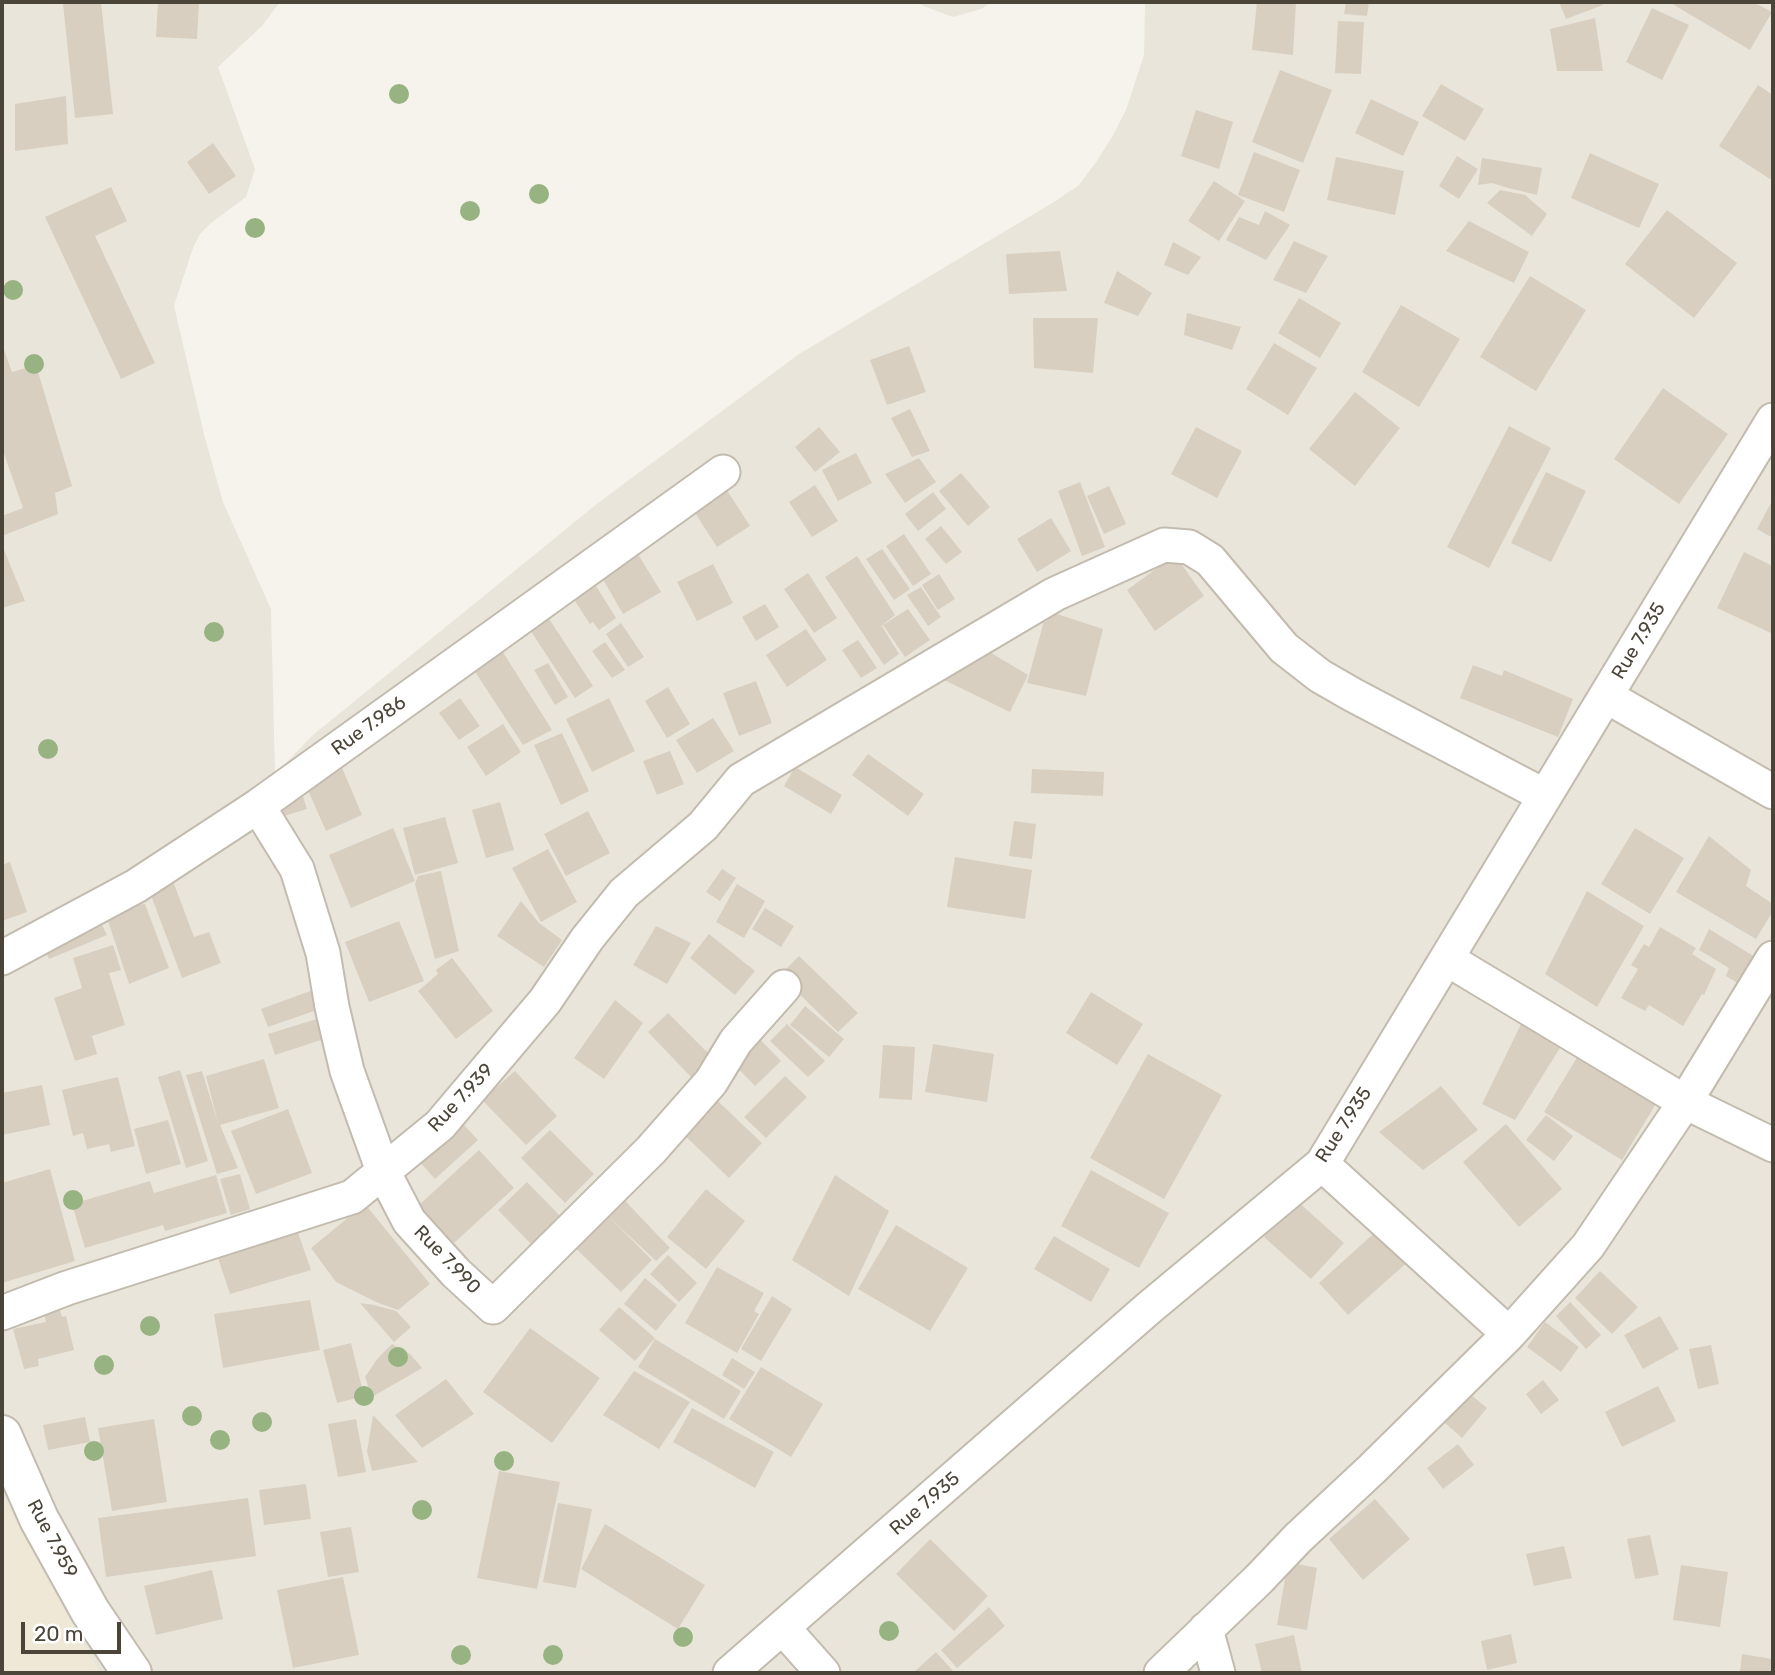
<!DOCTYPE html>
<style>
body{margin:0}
#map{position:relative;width:1775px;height:1675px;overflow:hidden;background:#f6f3ec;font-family:Rubik,sans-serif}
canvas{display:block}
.frame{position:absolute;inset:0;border:4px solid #4b4439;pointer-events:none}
.scale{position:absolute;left:21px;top:1622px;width:100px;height:32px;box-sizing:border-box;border:4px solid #4b4439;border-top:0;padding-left:9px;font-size:21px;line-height:24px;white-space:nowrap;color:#4b4439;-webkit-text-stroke:5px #fff;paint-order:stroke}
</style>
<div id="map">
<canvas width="1775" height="1675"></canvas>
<div class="frame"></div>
<div class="scale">20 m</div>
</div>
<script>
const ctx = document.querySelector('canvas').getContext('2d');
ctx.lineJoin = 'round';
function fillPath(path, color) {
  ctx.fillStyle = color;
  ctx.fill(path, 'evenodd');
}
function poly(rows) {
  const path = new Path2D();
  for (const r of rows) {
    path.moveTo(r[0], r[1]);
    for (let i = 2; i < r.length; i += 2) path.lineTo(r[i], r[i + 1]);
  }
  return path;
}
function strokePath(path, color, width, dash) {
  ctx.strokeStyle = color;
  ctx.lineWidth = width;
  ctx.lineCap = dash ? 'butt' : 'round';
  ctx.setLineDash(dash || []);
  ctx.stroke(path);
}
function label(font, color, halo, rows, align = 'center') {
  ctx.font = font + ' Rubik,sans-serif';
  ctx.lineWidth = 6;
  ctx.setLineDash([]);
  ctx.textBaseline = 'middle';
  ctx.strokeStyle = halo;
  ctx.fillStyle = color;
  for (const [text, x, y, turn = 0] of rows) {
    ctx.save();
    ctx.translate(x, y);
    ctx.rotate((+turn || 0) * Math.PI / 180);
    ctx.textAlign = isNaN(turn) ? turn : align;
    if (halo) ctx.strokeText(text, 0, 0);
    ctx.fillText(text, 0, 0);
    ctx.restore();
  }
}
fillPath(poly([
 [2,2,280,2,262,26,218,67,255,169,246,197,211,223,200,234,193,248,174,306,204,434,223,502,271,609,275,774,313,735,598,503,799,354,1054,202,1079,185,1097,161,1113,135,1126,110,1144,55,1145,2,1773,2,1773,1673,2,1673],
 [916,2,992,2,981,9,953,17,926,7]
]), '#eae5da');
fillPath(poly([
 [2,1496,100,1673,2,1673]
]), '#efe8d6');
fillPath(poly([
 [83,2,101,2,113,114,75,118,63,4],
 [158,2,199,2,197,39,156,37],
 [1257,2,1296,2,1293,55,1252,50],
 [1346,2,1369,2,1367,16,1344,14],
 [1559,2,1602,2,1603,5,1566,19],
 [1669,2,1753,2,1772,12,1750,50],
 [1652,8,1689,25,1662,80,1626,62],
 [1595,18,1603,71,1557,71,1550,29],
 [1338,21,1364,22,1361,74,1335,73],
 [1280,70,1332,90,1303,163,1252,142],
 [1441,84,1484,109,1465,141,1422,116],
 [1758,85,1773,95,1773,181,1719,146],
 [66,96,68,144,15,151,15,104],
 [1371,99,1419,122,1403,156,1355,133],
 [1196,110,1233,122,1219,169,1181,156],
 [213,143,236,176,209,194,187,162],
 [1254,152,1300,170,1284,212,1238,195],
 [1590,153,1659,184,1639,228,1571,198],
 [1457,156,1478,169,1459,199,1439,186],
 [1336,157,1404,171,1395,215,1327,200],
 [1482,158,1542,168,1537,195,1508,188,1492,183,1478,185],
 [1214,181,1245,201,1219,241,1188,221],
 [111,187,127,221,95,236,155,363,121,379,45,217],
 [1500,190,1525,195,1547,214,1532,236,1487,203],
 [1667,210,1737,263,1694,318,1625,264],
 [1265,211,1290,225,1266,260,1226,240,1239,217,1259,225],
 [1469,221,1529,252,1514,283,1446,251],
 [1294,241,1328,256,1306,293,1273,280],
 [1173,242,1201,257,1188,275,1164,265],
 [1060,251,1067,291,1009,294,1006,254],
 [1117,271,1152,293,1138,316,1104,303],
 [1530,276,1586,310,1536,391,1480,357],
 [1299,298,1341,323,1320,358,1278,333],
 [1401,305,1460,339,1419,407,1362,372],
 [1187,313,1241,327,1232,350,1184,335],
 [1033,318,1098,318,1093,373,1034,368],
 [1274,343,1317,368,1288,415,1246,389],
 [2,344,12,372,36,365,72,486,55,493,58,514,2,536,2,516,23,508,2,448],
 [909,346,926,392,887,405,870,360],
 [1663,388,1728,434,1679,504,1614,459],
 [1355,392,1400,428,1355,486,1309,449],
 [910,409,930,451,912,457,891,418],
 [1509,426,1551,448,1489,568,1447,547],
 [819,427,840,452,815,472,795,447],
 [1196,427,1242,451,1217,498,1171,474],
 [856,453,872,483,838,501,822,470],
 [919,458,936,482,905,503,885,474],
 [1546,472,1586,491,1551,562,1511,543],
 [961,473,990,507,968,526,939,491],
 [1080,482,1105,547,1082,556,1058,491],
 [723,484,750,526,717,547,690,505],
 [815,485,838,521,812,537,789,502],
 [1109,486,1126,524,1104,534,1087,496],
 [933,492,946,509,918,531,905,514],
 [1773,499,1773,538,1757,529],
 [1051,518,1071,551,1037,572,1017,539],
 [941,526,962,552,946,564,925,539],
 [904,534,931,574,913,586,886,546],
 [2,545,25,601,2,608],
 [882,549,910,589,894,600,866,559],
 [1744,552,1773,566,1773,634,1717,608],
 [638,554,661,592,623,614,601,576],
 [1175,555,1204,596,1155,631,1127,590],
 [857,556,895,615,879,628,882,626,899,654,884,665,825,577],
 [713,564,733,603,697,621,677,582],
 [808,573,837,618,814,633,784,589],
 [939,574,955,599,938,610,922,585],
 [593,581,616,618,599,630,593,622,590,624,571,595],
 [921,587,941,617,928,626,907,595],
 [765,604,779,627,756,641,742,617],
 [908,609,930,640,905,657,883,625],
 [544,611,593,686,575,698,526,624],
 [1051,612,1103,629,1086,696,1027,683,1044,621,1046,622,1052,615],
 [621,623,644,657,628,667,606,634],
 [806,629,827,660,787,687,766,655],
 [858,640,877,668,861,678,842,650],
 [605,642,625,670,612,678,592,651],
 [978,645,1028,675,1010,712,944,680],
 [501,649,552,730,523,745,472,667],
 [548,663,568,697,555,705,534,670],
 [1473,665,1502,676,1504,670,1573,699,1558,737,1460,698],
 [756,681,772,723,739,736,723,693],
 [668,687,690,724,667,738,645,701],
 [460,698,480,726,459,740,439,713],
 [609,698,635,751,592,772,566,719],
 [713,718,734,751,697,773,676,740],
 [503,724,521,752,486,776,467,747],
 [562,733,589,791,561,805,534,745],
 [670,751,684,784,657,795,643,761],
 [868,754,924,794,908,816,852,775],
 [340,763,362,815,326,831,303,779],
 [795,767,842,795,831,814,784,786],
 [1032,769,1104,772,1103,796,1031,793],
 [299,784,307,809,284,816,283,802],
 [500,802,514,850,486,858,472,810],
 [588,811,610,853,566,876,544,834],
 [445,817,458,863,415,875,403,828],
 [1014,821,1036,824,1032,859,1009,856],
 [393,828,415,881,351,908,329,855],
 [1635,828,1684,858,1650,914,1601,884],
 [1709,836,1751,870,1746,886,1773,904,1773,911,1756,939,1676,892],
 [548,849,577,902,541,922,512,868],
 [955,857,1032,870,1025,919,947,907],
 [10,862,27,912,2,921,2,865],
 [722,869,736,878,720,901,706,892],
 [441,871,459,951,435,959,415,884,418,876],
 [170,873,194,937,209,932,221,963,182,978,146,882],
 [737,884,765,901,744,938,716,922],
 [1587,891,1644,926,1597,1007,1545,974],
 [521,901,539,923,562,940,544,967,497,936],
 [145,904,169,968,129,984,107,918,124,907],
 [765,908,794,926,781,947,752,929],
 [98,917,107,935,49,959,41,941],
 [399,921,424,981,369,1002,345,942],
 [656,926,691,943,667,984,633,965],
 [1660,927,1696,948,1692,954,1716,969,1704,995,1702,994,1683,1026,1649,1005,1645,1011,1621,998,1638,969,1631,965,1644,944,1649,947],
 [1709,929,1765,963,1749,990,1726,976,1729,968,1699,950],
 [709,934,755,971,735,995,690,958],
 [113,945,121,970,109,973,125,1025,92,1036,97,1054,75,1061,54,998,82,988,73,958],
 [799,956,858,1013,838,1032,780,975],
 [452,958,493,1011,456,1039,418,991,438,974,436,970],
 [313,990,320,1009,268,1027,261,1009],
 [1091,992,1143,1024,1117,1065,1066,1033],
 [615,1000,643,1023,604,1079,574,1058],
 [805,1006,844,1039,829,1057,790,1025],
 [668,1013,712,1057,691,1077,648,1032],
 [1526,1014,1568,1035,1515,1120,1482,1104],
 [320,1018,327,1038,275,1055,268,1034],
 [787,1024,825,1061,808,1077,770,1041],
 [749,1028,781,1061,755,1086,724,1054],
 [933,1044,994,1054,987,1102,925,1092],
 [883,1045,915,1047,912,1100,879,1098],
 [1148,1054,1222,1095,1164,1199,1090,1158],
 [1579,1054,1657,1102,1622,1160,1544,1112],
 [264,1059,279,1108,220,1125,238,1168,217,1174,186,1075,202,1071,218,1123,206,1076],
 [180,1070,208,1161,186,1168,158,1077],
 [515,1071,557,1116,526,1145,482,1100],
 [785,1076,807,1097,766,1138,744,1117],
 [118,1077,135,1146,111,1152,109,1144,87,1149,83,1133,73,1136,62,1090],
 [42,1085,50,1125,2,1135,2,1093],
 [1441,1086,1478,1130,1423,1170,1379,1132],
 [706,1090,762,1143,729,1178,675,1126],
 [288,1109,312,1173,256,1194,231,1131],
 [1546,1115,1573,1136,1554,1161,1526,1140],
 [168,1120,181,1164,146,1174,134,1129],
 [460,1121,478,1140,435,1179,418,1160],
 [1506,1124,1562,1189,1519,1227,1463,1162],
 [550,1130,594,1174,565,1203,521,1158],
 [479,1150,514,1188,454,1243,419,1205],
 [50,1169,75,1261,2,1283,2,1183],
 [1091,1170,1169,1213,1139,1268,1061,1226],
 [240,1174,250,1209,231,1215,220,1179],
 [216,1175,227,1213,165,1231,163,1225,85,1248,72,1204,150,1181,154,1193],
 [835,1175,889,1211,849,1296,792,1260],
 [527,1182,561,1217,532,1245,498,1210],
 [611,1186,670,1248,656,1261,608,1216,652,1260,621,1292,565,1238],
 [706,1189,745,1221,706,1269,667,1237],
 [1297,1201,1344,1243,1311,1279,1264,1237],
 [365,1204,430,1284,398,1310,376,1302,336,1282,311,1248],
 [896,1225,968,1268,930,1331,858,1289],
 [1382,1226,1411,1259,1348,1315,1319,1283],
 [296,1227,311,1270,230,1294,216,1252],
 [1054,1236,1110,1269,1091,1302,1034,1269],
 [668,1255,697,1283,679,1302,650,1274],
 [717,1267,764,1293,754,1311,759,1314,737,1353,685,1323],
 [1600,1271,1638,1307,1612,1334,1575,1298],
 [645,1278,677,1305,656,1331,624,1304],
 [772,1296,792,1309,761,1361,741,1349],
 [310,1300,320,1350,223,1368,214,1314],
 [1570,1302,1601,1335,1586,1349,1556,1316],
 [360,1303,374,1305,396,1311,411,1327,394,1342],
 [59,1307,62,1317,66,1316,74,1350,38,1359,39,1366,24,1369,13,1329,46,1322,43,1309],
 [619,1307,655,1338,635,1361,599,1330],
 [1660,1316,1679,1349,1643,1369,1624,1335],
 [1545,1322,1579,1347,1561,1372,1527,1347],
 [530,1328,600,1378,552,1443,483,1392],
 [655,1339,741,1391,724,1419,638,1367],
 [351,1343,364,1396,337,1403,323,1350],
 [392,1344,410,1354,422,1368,372,1397,365,1377,378,1358],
 [1711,1345,1719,1384,1698,1389,1689,1349],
 [732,1358,755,1372,744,1389,722,1375],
 [761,1367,823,1404,791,1457,729,1419],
 [634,1371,690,1402,659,1449,603,1415],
 [446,1379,474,1414,422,1448,395,1415],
 [1543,1380,1559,1400,1541,1414,1526,1394],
 [1658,1386,1676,1421,1622,1447,1605,1412],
 [1469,1393,1487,1408,1462,1438,1444,1422],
 [692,1408,774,1452,755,1488,673,1442],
 [373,1415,418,1462,372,1471,367,1451],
 [85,1417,90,1442,48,1450,43,1425],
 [154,1419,167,1502,112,1511,98,1428],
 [356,1419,366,1472,338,1477,328,1424],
 [1458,1444,1474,1465,1443,1489,1427,1468],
 [499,1471,560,1482,537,1589,477,1578],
 [306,1484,311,1519,264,1525,259,1490],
 [248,1498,256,1556,106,1577,98,1518],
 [1375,1499,1410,1539,1363,1580,1329,1539],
 [558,1503,592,1509,576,1588,543,1582],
 [605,1524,705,1585,678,1629,581,1569],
 [351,1527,359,1572,328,1577,320,1532],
 [1650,1535,1659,1575,1635,1579,1627,1539],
 [930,1539,988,1596,954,1631,896,1574],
 [1564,1546,1572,1578,1534,1586,1526,1554],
 [1288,1562,1317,1568,1307,1630,1277,1625],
 [1681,1565,1728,1572,1720,1627,1673,1620],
 [212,1570,223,1619,156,1635,144,1586],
 [343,1577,359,1655,293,1668,277,1590],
 [989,1607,1005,1626,957,1668,941,1650],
 [1511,1634,1517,1663,1487,1670,1481,1641],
 [1294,1635,1302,1673,1262,1673,1255,1644],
 [936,1652,953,1671,950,1673,913,1673],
 [1742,1654,1773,1659,1773,1673,1740,1673]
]), '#d8cfc1');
const minor = poly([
 [1606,696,1773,792],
 [258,806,297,869,323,953,332,1007,347,1071,383,1171,409,1221,456,1273,493,1307,651,1150,711,1082,736,1041,784,987],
 [2,958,136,886,258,806,723,472],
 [1447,959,1685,1102,1773,1145],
 [1322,1164,1509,1334],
 [2,1313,67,1288,352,1197,440,1125,545,1001,587,939,624,893,703,826,741,780,1055,594,1164,545,1189,547,1210,560,1284,648,1320,676,1353,695,1545,796],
 [783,1628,823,1673],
 [1206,1629,1218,1673],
 [730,1673,1150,1307,1322,1164,1773,420],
 [1161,1673,1259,1579,1298,1538,1372,1469,1509,1334,1588,1246,1685,1102,1773,958]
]);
const tertiary = poly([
 [2,1435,39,1519,90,1611,132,1673]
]);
strokePath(minor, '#c2bbae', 37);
strokePath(tertiary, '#c2bbae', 42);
strokePath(minor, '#fff', 33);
strokePath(tertiary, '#fff', 38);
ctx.fillStyle = '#97b381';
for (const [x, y] of [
 [399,94],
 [539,194],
 [470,211],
 [255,228],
 [13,290],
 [34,364],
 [214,632],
 [48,749],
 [73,1200],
 [150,1326],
 [398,1357],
 [104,1365],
 [364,1396],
 [192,1416],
 [262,1422],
 [220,1440],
 [94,1451],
 [504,1461],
 [422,1510],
 [889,1631],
 [683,1637],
 [461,1655],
 [553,1655]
]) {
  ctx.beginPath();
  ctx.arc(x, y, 10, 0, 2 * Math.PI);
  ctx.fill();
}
label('19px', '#4b4439', '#fff', [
 ["Rue 7.935",1639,641,-59],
 ["Rue 7.986",369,726,-36],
 ["Rue 7.939",461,1098,-47],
 ["Rue 7.935",1344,1125,-57],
 ["Rue 7.990",447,1260,46],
 ["Rue 7.935",925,1504,-41],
 ["Rue 7.959",52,1539,62]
]);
</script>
